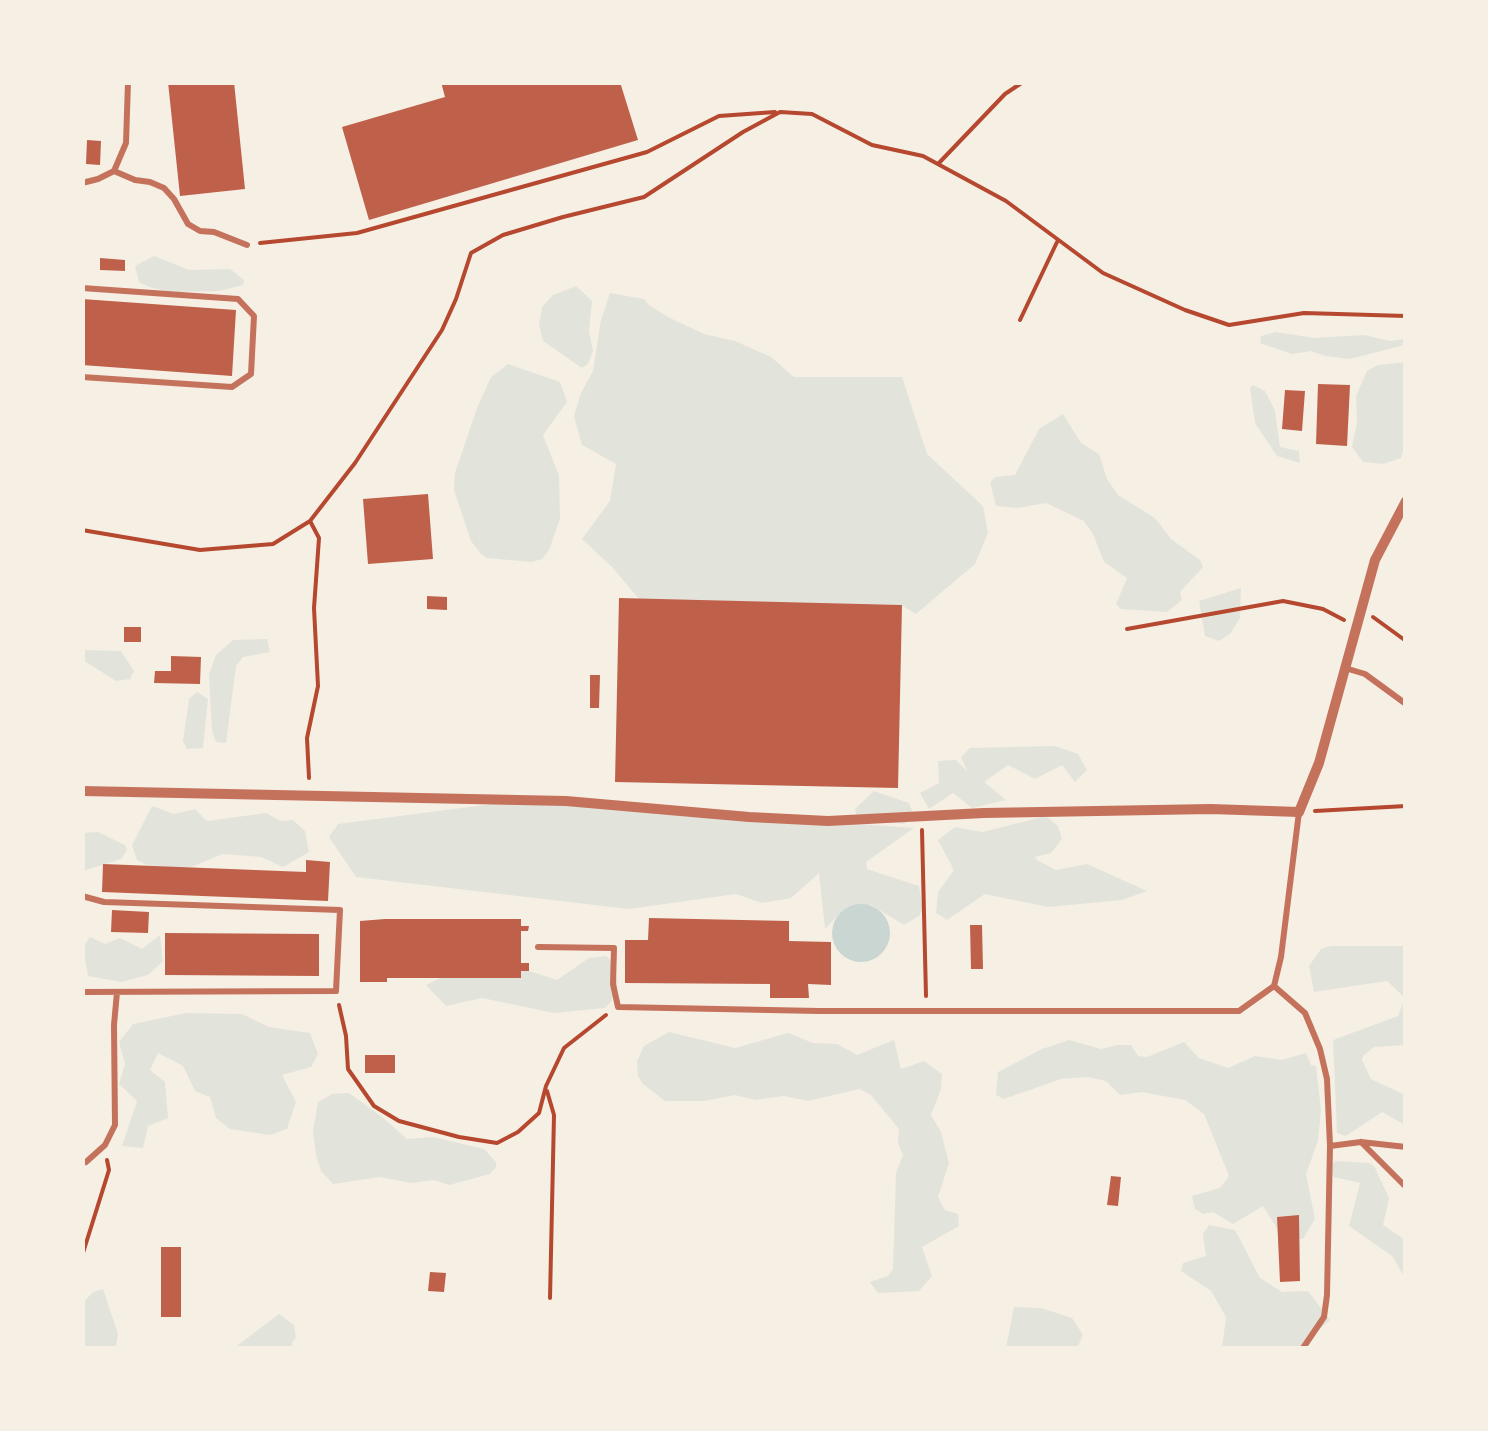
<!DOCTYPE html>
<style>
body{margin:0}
#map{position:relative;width:1488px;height:1431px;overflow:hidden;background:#f6efe4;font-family:Roboto,sans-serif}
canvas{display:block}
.frame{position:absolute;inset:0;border:85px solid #f6efe4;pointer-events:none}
</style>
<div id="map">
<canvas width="1488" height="1431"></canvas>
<div class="frame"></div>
</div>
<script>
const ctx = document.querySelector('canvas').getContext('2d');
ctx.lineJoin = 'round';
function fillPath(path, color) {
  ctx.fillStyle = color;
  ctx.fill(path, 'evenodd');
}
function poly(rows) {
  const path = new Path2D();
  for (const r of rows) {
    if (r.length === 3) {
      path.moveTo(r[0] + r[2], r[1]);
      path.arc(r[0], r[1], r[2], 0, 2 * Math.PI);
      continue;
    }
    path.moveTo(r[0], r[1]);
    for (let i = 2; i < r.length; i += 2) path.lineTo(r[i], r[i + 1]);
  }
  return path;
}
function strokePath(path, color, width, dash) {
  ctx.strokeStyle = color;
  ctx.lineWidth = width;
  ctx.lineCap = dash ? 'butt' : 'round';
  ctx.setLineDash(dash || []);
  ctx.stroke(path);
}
fillPath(poly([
 [154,256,189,270,230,269,244,280,243,285,219,291,170,292,149,287,139,282,135,266],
 [576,286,592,301,589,331,593,351,588,364,582,368,543,341,539,325,542,307,553,295],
 [610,293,644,299,649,305,668,317,704,334,735,341,771,357,794,377,902,377,927,454,983,506,988,533,975,564,916,614,901,605,639,599,612,567,582,539,610,501,616,464,582,445,574,416,581,393,593,371,601,320],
 [1276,332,1314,338,1364,335,1390,341,1405,339,1405,345,1350,359,1325,356,1311,351,1292,354,1260,343,1261,336],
 [1405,362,1406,440,1401,458,1383,464,1363,462,1352,447,1357,423,1356,396,1367,371,1378,365],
 [508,364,560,382,567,402,543,435,559,476,560,519,549,550,542,559,532,562,487,558,481,554,471,541,454,490,455,473,477,408,491,377],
 [1253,385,1265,391,1275,411,1280,447,1299,451,1300,463,1277,456,1255,423,1250,388],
 [1063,414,1081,443,1099,454,1107,479,1118,495,1155,518,1171,539,1200,560,1203,567,1180,592,1182,600,1167,612,1121,609,1116,604,1127,578,1104,562,1093,534,1084,521,1046,503,1017,508,996,506,990,483,995,477,1015,475,1039,429],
 [1241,588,1240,618,1230,634,1219,641,1205,636,1199,601],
 [267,639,270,652,243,657,236,666,226,743,216,742,212,731,209,674,216,655,233,640],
 [82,650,121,651,134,671,130,679,116,681,83,660],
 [197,692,208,699,203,748,187,749,183,741,189,699],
 [1055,746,1078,754,1087,770,1075,782,1062,765,1035,779,1008,765,984,782,1006,800,972,808,953,793,929,809,920,793,939,783,938,761,956,760,967,771,961,757,970,748],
 [874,791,909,803,914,816,904,824,856,814,855,809],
 [523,800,914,828,866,862,867,869,919,886,923,909,919,916,904,925,871,905,842,911,825,929,819,873,791,898,762,903,736,894,629,909,356,877,329,837,338,824],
 [152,806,174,814,195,809,207,821,266,813,281,821,293,820,305,831,309,852,283,867,261,857,223,854,186,869,147,865,137,860,132,845],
 [1046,816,1058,826,1062,839,1051,853,1035,857,1037,860,1056,870,1087,864,1147,891,1122,900,1048,907,985,894,947,920,936,913,938,892,954,870,938,840,955,827,982,832],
 [98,832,125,845,127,850,121,859,83,871,83,833],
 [160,935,163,961,148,975,121,982,88,976,83,947,90,937,105,944,120,938,142,949],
 [1331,946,1405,946,1405,1045,1374,1047,1363,1056,1362,1060,1371,1079,1405,1095,1405,1125,1382,1112,1346,1136,1337,1133,1333,1040,1398,1016,1405,998,1387,981,1314,992,1309,966,1321,949],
 [606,956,611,961,618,982,611,1002,605,1008,554,1013,482,998,446,1006,426,985,460,968,529,971,557,980,589,958],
 [186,1013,242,1014,269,1027,310,1033,318,1054,311,1067,282,1075,296,1102,287,1129,270,1135,230,1129,216,1118,210,1097,195,1091,183,1066,158,1053,150,1070,165,1082,168,1118,148,1126,143,1148,122,1146,137,1101,119,1084,125,1064,119,1042,133,1024],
 [669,1032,735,1048,788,1033,813,1043,837,1044,857,1055,894,1040,901,1069,924,1061,942,1074,941,1089,931,1115,941,1132,949,1163,938,1197,945,1210,958,1214,959,1226,922,1247,932,1276,919,1291,878,1293,870,1282,888,1276,893,1269,896,1173,903,1155,898,1143,899,1129,871,1095,859,1089,808,1101,784,1096,755,1100,735,1095,704,1101,665,1101,643,1084,638,1076,637,1061,644,1046],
 [1069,1040,1101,1049,1117,1045,1131,1045,1138,1056,1147,1057,1184,1042,1199,1058,1228,1068,1255,1056,1282,1060,1306,1053,1311,1065,1316,1066,1321,1110,1318,1141,1306,1174,1315,1219,1303,1239,1283,1238,1263,1206,1233,1224,1213,1212,1203,1214,1195,1209,1192,1196,1220,1188,1229,1176,1204,1114,1185,1100,1142,1092,1120,1095,1106,1081,1087,1077,1061,1079,1004,1099,996,1095,998,1072,1042,1049],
 [349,1093,382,1117,407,1139,433,1137,484,1149,496,1162,496,1167,490,1174,449,1185,434,1180,411,1183,380,1177,333,1184,321,1171,316,1155,313,1131,318,1102,332,1094],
 [1335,1161,1370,1163,1374,1166,1389,1198,1383,1225,1405,1240,1405,1278,1392,1256,1349,1226,1360,1183,1334,1177,1329,1168],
 [1209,1225,1235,1230,1260,1278,1282,1292,1308,1291,1330,1320,1300,1347,1222,1348,1226,1317,1211,1291,1181,1271,1183,1263,1206,1256,1203,1234],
 [103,1289,118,1334,116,1347,83,1348,83,1303,93,1292],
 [1014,1307,1041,1308,1072,1318,1083,1335,1077,1348,1006,1348],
 [279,1314,294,1325,296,1338,292,1342,293,1348,234,1348]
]), '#e2e4dc');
fillPath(poly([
 [861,933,29]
]), '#c9d6d2');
fillPath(poly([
 [168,82,234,82,245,189,180,196],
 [441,82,487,82,487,85,495,82,620,82,638,140,369,220,342,127,445,97],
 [87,140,101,141,100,165,86,164],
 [100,258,125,260,125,271,100,270],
 [82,299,236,310,232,376,82,365],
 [1318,384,1350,385,1347,446,1316,444],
 [1285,390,1305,391,1302,431,1282,429],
 [428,494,433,559,368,564,363,499],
 [427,596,447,597,447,610,427,609],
 [619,598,902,605,898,788,615,782],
 [124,627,141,627,141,642,124,642],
 [171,656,201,657,200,684,154,683,155,671,171,671],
 [590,675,600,675,599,708,590,708],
 [306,860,330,862,328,901,102,892,103,864,306,872],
 [112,910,149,912,148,933,111,932],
 [649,918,789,921,789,941,831,942,831,985,808,984,809,998,770,998,770,984,625,983,625,940,648,940],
 [385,919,521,919,521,926,529,926,528,931,521,931,521,963,529,963,529,971,521,971,521,978,387,978,387,982,360,982,360,921],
 [970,925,982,925,983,969,971,969],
 [165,933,319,934,319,976,165,975],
 [365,1055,395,1055,395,1073,365,1073],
 [1111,1176,1121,1177,1118,1206,1107,1205],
 [1299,1215,1300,1281,1280,1282,1277,1217],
 [161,1247,181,1247,181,1317,161,1317],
 [430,1272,446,1273,444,1292,428,1291]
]), '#bf614a');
strokePath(poly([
 [938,164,1005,94,1023,82],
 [260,243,357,233,647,152,719,116,775,112],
 [1020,320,1058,240],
 [82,530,200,550,273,544,310,521,355,463,442,330,456,299,471,253,503,235,563,217,644,197,743,132,780,112,812,114,872,145,923,156,1006,201,1103,273,1185,310,1229,325,1304,313,1406,316],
 [1373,617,1406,641],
 [1127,629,1283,601,1323,609,1344,620],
 [309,778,307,738,318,686,314,608,319,538,310,521],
 [1315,811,1406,806],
 [922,830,926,996],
 [339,1005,346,1036,348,1069,374,1106,399,1121,459,1137,497,1143,518,1132,539,1113,546,1086,564,1048,606,1015],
 [547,1091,554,1115,550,1298],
 [82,1256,109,1170,107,1160]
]), '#b5482f', 4);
strokePath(poly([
 [114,171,135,180,150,182,164,188,174,199,188,224,200,231,214,232,247,245],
 [82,183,98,179,114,171,126,143,128,82],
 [82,288,238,299,254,316,251,374,232,387,82,377],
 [1345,668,1365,674,1406,704],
 [82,896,104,902,340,910,336,991,82,992],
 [538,947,614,948,613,984,618,1007,819,1011,1239,1011,1274,986,1305,1013,1320,1049,1327,1079,1330,1146,1327,1295,1324,1317,1303,1348],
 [1274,986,1281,957,1299,812],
 [1361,1142,1406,1187],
 [1330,1146,1361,1142,1406,1147],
 [82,1163,86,1162,105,1145,115,1125,114,1025,117,992]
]), '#c5725c', 6);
strokePath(poly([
 [82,791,566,801,749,817,828,821,984,813,1211,809,1299,812,1319,763,1375,560,1406,501]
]), '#c5725c', 10);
</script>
